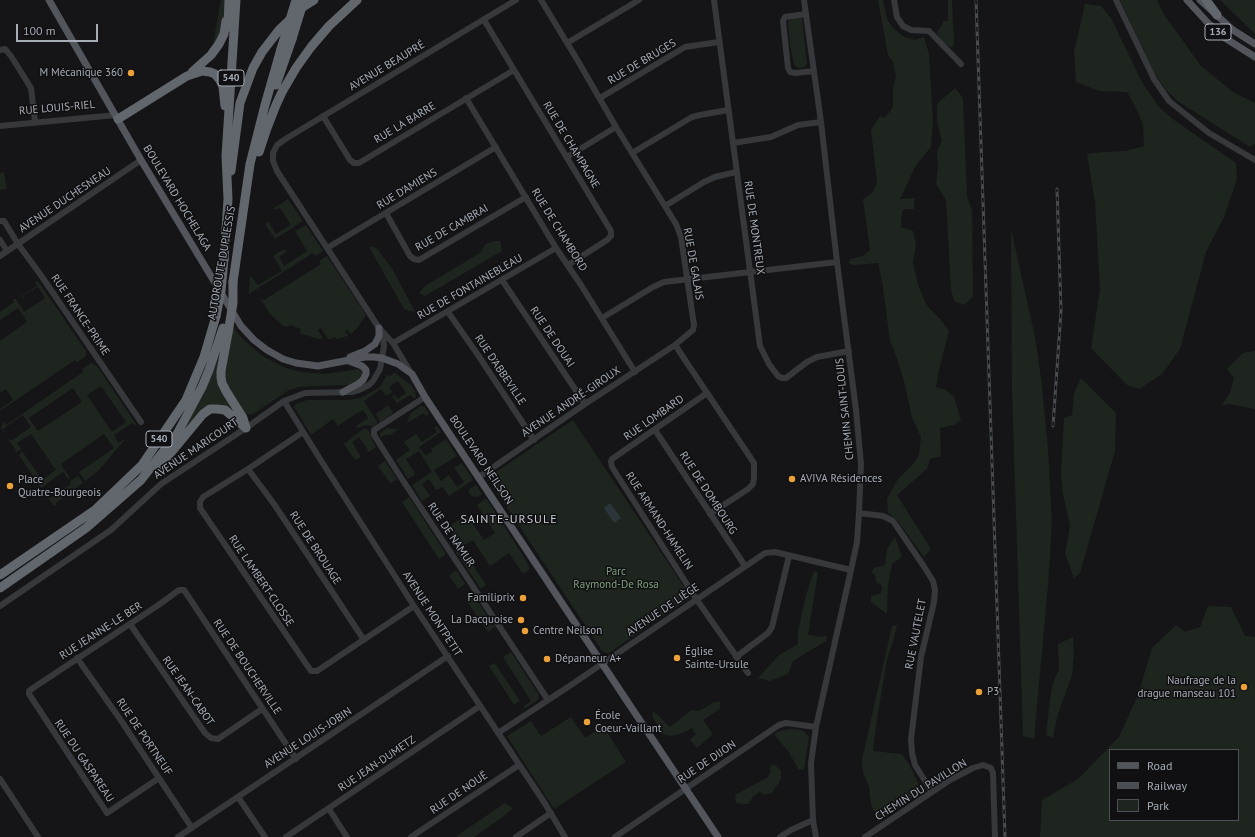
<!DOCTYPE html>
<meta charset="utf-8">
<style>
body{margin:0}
#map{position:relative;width:1255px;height:837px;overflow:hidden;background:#151517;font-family:"PT Sans",sans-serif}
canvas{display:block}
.legend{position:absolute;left:1109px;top:749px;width:130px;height:72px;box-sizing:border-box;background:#101012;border:1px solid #4c4f54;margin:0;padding:5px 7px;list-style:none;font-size:12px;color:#a7adb7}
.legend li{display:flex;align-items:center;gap:8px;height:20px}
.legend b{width:20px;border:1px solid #4c4f54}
.scale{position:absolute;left:16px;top:24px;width:82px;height:18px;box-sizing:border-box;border:2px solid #a7adb7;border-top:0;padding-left:5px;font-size:12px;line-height:14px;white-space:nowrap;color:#a7adb7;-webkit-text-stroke:3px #101012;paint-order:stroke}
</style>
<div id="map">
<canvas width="1255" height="837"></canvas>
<ul class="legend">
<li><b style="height:5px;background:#52555b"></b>Road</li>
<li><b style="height:5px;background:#494c51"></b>Railway</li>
<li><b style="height:11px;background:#1d251e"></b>Park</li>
</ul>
<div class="scale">100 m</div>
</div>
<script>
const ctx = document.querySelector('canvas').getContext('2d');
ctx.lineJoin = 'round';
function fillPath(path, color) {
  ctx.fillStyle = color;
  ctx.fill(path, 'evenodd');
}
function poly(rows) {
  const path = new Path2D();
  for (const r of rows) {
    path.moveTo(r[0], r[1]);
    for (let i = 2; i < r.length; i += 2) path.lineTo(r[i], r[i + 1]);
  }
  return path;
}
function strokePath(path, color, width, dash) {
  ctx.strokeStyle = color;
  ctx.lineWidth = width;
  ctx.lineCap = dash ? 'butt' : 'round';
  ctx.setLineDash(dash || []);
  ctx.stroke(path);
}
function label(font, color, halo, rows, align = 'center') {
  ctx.font = font + ' "PT Sans",sans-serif';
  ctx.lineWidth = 3;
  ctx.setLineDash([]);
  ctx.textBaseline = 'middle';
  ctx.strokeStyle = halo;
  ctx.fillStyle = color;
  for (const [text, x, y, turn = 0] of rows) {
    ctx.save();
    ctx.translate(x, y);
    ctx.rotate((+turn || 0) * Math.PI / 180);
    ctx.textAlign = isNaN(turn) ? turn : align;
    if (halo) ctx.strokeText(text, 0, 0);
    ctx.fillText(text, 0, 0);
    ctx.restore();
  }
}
fillPath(poly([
 [221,0,229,0,225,25,211,55],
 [878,0,883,0,887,19,893,28,904,37,915,40,924,37,929,54,933,121,931,147,916,165,900,199,915,198,914,209,904,209,902,212,901,227,913,231,916,244,913,262,918,285,927,306,941,320,949,331,938,374,936,387,946,390,954,397,961,420,954,425,940,428,941,456,930,459,927,469,897,495,931,549,924,557,896,519,888,513,887,499,898,479,914,463,919,454,921,437,912,418,904,381,894,350,890,341,882,281,878,263,854,265,848,263,851,259,863,256,870,250,863,199,872,193,877,183,871,130,880,116,885,118,893,107,893,88,896,77,893,62,888,55],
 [948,0,952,0,954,44,953,47,950,47,942,41,937,33,938,30,942,25,943,21,948,21],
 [1120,0,1157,0,1165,16,1201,66,1233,92,1255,103,1255,144,1250,147,1179,102,1166,90,1154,72],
 [1220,0,1255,0,1255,34,1254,33],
 [1085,4,1101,6,1111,18,1142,82,1159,107,1174,120,1236,163,1237,179,1224,217,1206,252,1180,349,1162,374,1139,389,1127,385,1091,348,1100,289,1095,202,1087,154,1103,152,1126,151,1144,146,1143,125,1138,112,1127,92,1099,91,1076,82,1074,52],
 [802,18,807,64,806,66,800,68,796,67,794,64,790,45,788,21,793,19],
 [955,88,963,98,967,197,972,210,973,297,964,305,954,301,951,289,946,200,936,184,938,167,937,151,942,141,937,122,937,104],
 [4,172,7,189,0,190,0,173],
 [288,199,303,221,275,239,265,224,268,221,276,234,291,225,280,208,275,210,274,208],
 [306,225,323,251,315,256,313,253,249,294,250,275,258,285,282,271,273,256,284,249,286,252,279,257,284,266,307,251,295,231],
 [1011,229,1035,337,1041,378,1048,448,1052,524,1048,586,1034,739,1023,736,1012,389],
 [494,241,500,241,502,251,425,296,419,293,425,286,480,253,486,244],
 [373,246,378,250,393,270,415,312,404,309,369,247],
 [327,256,366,315,358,327,351,334,348,330,345,331,348,336,337,339,335,337,331,339,328,339,321,328,318,330,323,338,318,339,300,333,301,329,290,325,288,327,283,326,270,314,262,301,261,298,264,300,321,264,319,261],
 [38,281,86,351,86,354,85,357,77,362,75,360,0,411,0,409,13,400,6,389,0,393,0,341,27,322,18,308,0,320,0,312,14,302,13,299,16,299,24,312,45,298,38,287,23,296,25,300,20,294,20,293,22,296,37,286,35,282],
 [232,325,240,336,255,350,264,357,286,368,301,372,325,374,358,369,362,372,362,377,357,382,349,385,313,386,299,387,289,390,253,414,246,414,242,412,223,379],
 [222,345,219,367,239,418,233,411,228,408,207,406,201,410,178,440,205,390,215,365],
 [1255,351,1255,409,1228,404,1221,406,1230,393,1234,378,1227,369,1243,353],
 [91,363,97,366,136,424,134,425,132,423,114,435,118,443,126,438,99,470,85,481,79,472,114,448,104,434,61,464,70,478,68,479,63,472,41,488,19,455,21,452,22,451,42,480,56,470,31,434,17,443,21,449,17,452,8,439,9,438,11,441,31,427,23,415,3,429,5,432,4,433,1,428,3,422,6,425,83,372,82,369],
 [101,386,126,422,112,432,87,395],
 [73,388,82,402,38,431,29,418],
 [394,372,411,385,415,391,416,397,415,399,410,395,397,403,392,396,394,395,398,399,406,393,398,381,389,387,392,392,386,396,381,389,364,401,378,423,374,426,366,425,357,428,356,426,368,418,363,410,358,413,357,413,338,426,333,419,311,435,294,407,296,404,307,400,348,400,360,398,374,391,381,385,387,375,391,376],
 [1081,378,1116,413,1115,451,1080,573,1074,578,1065,554,1070,526,1063,494,1061,472,1064,418,1072,415,1074,393],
 [388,405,393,413,380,422,376,414],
 [421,406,425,407,429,414,426,416,424,413,407,423,411,413,419,407],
 [573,420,690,596,689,599,652,623,609,653,606,653,602,651,489,480,490,476],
 [437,426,441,432,419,447,426,456,433,451,431,449,446,439,457,456,434,470,441,481,449,475,457,487,464,482,454,468,462,463,473,480,449,496,443,487,436,490,429,479,422,484,430,496,422,501,412,485,432,472,419,451,406,459,415,474,408,479,396,460,410,450,404,442,416,434,422,442,437,432,434,428],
 [387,428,399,429,390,435,384,435,381,438,380,435,381,432],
 [363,429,367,429,369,431,372,440,376,447,369,452,359,437,352,442,361,457,355,460,344,444],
 [385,461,397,479,391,483,390,483,378,466],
 [78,476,83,483,56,503,56,506,53,505,47,496,50,498,71,484,70,481],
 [476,485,482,494,478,497,471,496,468,490],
 [409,497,446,554,439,559,402,502],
 [486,498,524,557,530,569,523,574,509,553,490,566,473,540,461,547,486,585,481,589,455,551,461,547,448,527,467,515,484,540,495,533,477,505],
 [895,537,902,557,892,564,888,585,887,614,871,602,871,596,881,593,882,586,876,582,875,575,871,573,874,568,885,565,887,549],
 [456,570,465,584,458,589,449,575],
 [814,571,818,572,808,635,822,637,827,635,826,641,793,661,788,674,770,681,758,678,779,655,798,644,798,631,806,595],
 [473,595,495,627,488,632,466,600],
 [1208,606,1231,607,1245,636,1255,637,1255,837,1040,837,1042,800,1078,779,1119,737,1138,695,1152,648,1176,625,1185,632,1200,627],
 [1110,750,1238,750,1238,820,1110,820],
 [897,625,893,642,887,659,877,719,873,751,902,754,910,766,922,791,880,821,871,805,869,787,863,772,862,760,892,626],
 [1073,637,1074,655,1072,675,1057,717,1053,738,1046,735,1050,699,1053,683,1059,669,1058,644],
 [511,652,539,695,538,700,524,709,524,706,531,701,503,657],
 [495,663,520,701,514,705,489,666],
 [714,702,720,702,720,709,703,720,713,734,697,748,690,740,696,734,692,728,683,733,670,736,663,734,653,718,652,711,657,714,670,727,691,710,699,711],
 [571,717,585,738,603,726,626,762,554,809,507,736,531,721,541,736],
 [791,729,802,730,809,737,804,770,798,769,790,754,774,734,780,731],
 [774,764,781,771,781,779,772,793,763,795,760,791,753,797,748,804,741,804,736,803,735,795,768,777,771,771,769,768],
 [505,803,513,808,504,816,474,837,455,837]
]), '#1d251e');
fillPath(poly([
 [610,503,621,518,614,523,604,508]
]), '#2c353a');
strokePath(poly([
 [714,0,760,346,769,364,778,376,782,378,786,378,807,362,817,357,849,351],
 [804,0,821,122,837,262,856,410,861,464,859,513,857,542,851,570,816,727,811,763,813,820,816,837],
 [894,0,897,17,903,26,911,30,929,31,961,64],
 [1116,0,1154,79,1169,101,1209,133,1255,160],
 [806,14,785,17,783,21,788,68,790,72,795,73,814,71],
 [484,20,611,231,611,236,607,240,568,265],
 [567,43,639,0],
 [0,50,5,49,11,56,31,88,35,122],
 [466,98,556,248,581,285,635,372],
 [600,98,685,47,719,42],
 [323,116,350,160,354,163,359,163,514,70],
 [0,126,116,115],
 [733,143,771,137,798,125,821,122],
 [632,153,692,117,700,115,728,110],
 [567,157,616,127],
 [665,206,704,182,715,177,736,172],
 [386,213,410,256,414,259,419,260,526,197],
 [0,221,4,221,18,244,40,274,141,422],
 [0,240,7,251],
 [327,248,496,147],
 [0,256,141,160],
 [502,280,585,404],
 [448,312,478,355,534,440],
 [602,318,653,287,664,282,837,262],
 [393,343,556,248],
 [675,345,754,463,754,478,753,484,748,489,710,514],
 [411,373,393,343,379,328,277,171,273,161,273,153,277,145,287,138,516,0],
 [707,393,612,459,611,462,612,467,697,600,748,673],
 [425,397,374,430,374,435,398,473,548,700],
 [284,401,320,459,414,606,544,802,565,837],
 [655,430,745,566],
 [303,432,248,469,203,497,200,502,200,508,311,671,317,671,414,606],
 [248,469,274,504,364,640],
 [479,477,585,404,675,345,693,330,694,325,681,237,676,224,616,127,578,61,541,0],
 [859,513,883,516,893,521,923,565,933,581,935,590,934,602,921,657,911,739,912,753,915,765,932,792],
 [0,606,111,530,161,484,246,428,284,401,305,393,352,392,359,390,369,385,373,381,380,369,384,346,383,336,381,332],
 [130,624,205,733,211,738,218,739,262,709],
 [736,657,768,633,772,627,789,556],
 [77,658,122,722,192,828],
 [498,733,568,687,765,553,775,552,851,570],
 [159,778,107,813,29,694,29,691,33,688,157,606,179,590,184,590,296,759],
 [0,779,38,837],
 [238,797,265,837],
 [329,809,347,837],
 [178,837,448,656],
 [286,837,480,706],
 [411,837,519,765],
 [516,837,551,813],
 [615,837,779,725,786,723,816,727],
 [780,837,791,830,813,820],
 [865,837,950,780,973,768,983,765,991,768,993,773,995,837]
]), '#36383c', 6);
strokePath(poly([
 [49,0,141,160,241,326,254,340,267,350,283,359,296,363,318,366,365,357,374,357,382,358,398,364,412,374,425,397,631,707,718,837],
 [1187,0,1207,22,1225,38,1255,57],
 [1200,0,1233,30,1255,44],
 [350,357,365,351,375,344,379,336,379,328],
 [343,392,358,384,363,380,366,374,366,370,362,366,349,361]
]), '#52555b', 7);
strokePath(poly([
 [1206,0,1217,15],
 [228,27,229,0],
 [192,72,211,55,219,44,224,34,226,21],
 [276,85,292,39],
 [118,119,187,76,202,71,210,72,215,74,220,80,223,87,225,106],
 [259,152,267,128,276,105,282,92,296,68,311,47,329,26,357,0],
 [231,171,240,103,253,68,262,52,279,30,303,7,314,0],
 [224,259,228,199,226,156,236,0],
 [233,282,250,164,265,105,281,49],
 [228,333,221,371,221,377,222,383,226,391,243,418,246,428],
 [158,467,174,449,203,414,210,409,217,409,225,410,246,428],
 [0,575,95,510,142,465,186,400,204,357,216,316],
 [0,588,86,528,141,480,177,434,202,387,209,370,223,328]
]), '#62666d', 9);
const rail = poly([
 [976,0,1005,837],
 [1053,426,1061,311,1057,189]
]);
strokePath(rail, '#494c51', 3);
strokePath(rail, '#101012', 1.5, [4.5]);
strokePath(poly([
 [292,39,304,0],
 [281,49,296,0],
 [216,316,221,291,224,259],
 [228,333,233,303,233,282]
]), '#62666d', 9);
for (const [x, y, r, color] of [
 [131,73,4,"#eba039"],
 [792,479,4,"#eba039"],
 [10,486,4,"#eba039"],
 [523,598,4,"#eba039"],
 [521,620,4,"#eba039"],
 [525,631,4,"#eba039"],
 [677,658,4,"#eba039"],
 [547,659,4,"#eba039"],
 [1244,687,4,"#eba039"],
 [979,692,4,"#eba039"],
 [587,722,4,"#eba039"]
]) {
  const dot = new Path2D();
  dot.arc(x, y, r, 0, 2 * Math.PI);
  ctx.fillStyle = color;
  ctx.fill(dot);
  strokePath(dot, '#101012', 1.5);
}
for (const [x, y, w] of [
 [1218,32,26],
 [231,78,26],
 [159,439,26]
]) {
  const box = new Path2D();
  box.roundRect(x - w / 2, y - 8, w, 16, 3);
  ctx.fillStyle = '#101012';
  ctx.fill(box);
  strokePath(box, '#a7adb7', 1);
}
label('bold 10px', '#a7adb7', null, [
 ["136",1218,32],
 ["540",231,78],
 ["540",159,439]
]);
label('11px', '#a7adb7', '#101012', [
 ["RUE DE BRUGES",642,62,-31],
 ["AVENUE BEAUPRÉ",387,66,-31],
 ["RUE LOUIS-RIEL",57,108,-5],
 ["RUE LA BARRE",405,123,-31],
 ["RUE DE CHAMPAGNE",571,145,59],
 ["RUE D'AMIENS",407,189,-31],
 ["BOULEVARD HOCHELAGA",177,198,59],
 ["AVENUE DUCHESNEAU",65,200,-34],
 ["RUE DE CAMBRAI",452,228,-30],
 ["RUE DE MONTREUX",754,228,82],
 ["RUE DE CHAMBORD",559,230,58],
 ["AUTOROUTE DUPLESSIS",222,263,-80],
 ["RUE DE GALAIS",693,264,80],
 ["RUE DE FONTAINEBLEAU",470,287,-30],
 ["RUE FRANCE-PRIME",80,315,56],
 ["RUE DE DOUAI",552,337,56],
 ["RUE D'ABBEVILLE",500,370,56],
 ["AVENUE ANDRÉ-GIROUX",571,402,-34],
 ["CHEMIN SAINT-LOUIS",845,409,-96],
 ["RUE LOMBARD",654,418,-35],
 ["AVENUE MARICOURT",196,449,-34],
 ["BOULEVARD NEILSON",481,460,56],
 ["RUE DE DOMBOURG",708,493,57],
 ["RUE ARMAND-HAMELIN",659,521,57],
 ["RUE DE NAMUR",451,535,56],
 ["RUE DE BROUAGE",315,548,57],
 ["RUE LAMBERT-CLOSSE",261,581,56],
 ["AVENUE DE LIÈGE",663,610,-34],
 ["AVENUE MONTPETIT",432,614,57],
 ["RUE JEANNE-LE BER",101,631,-33],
 ["RUE VAUTELET",916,634,-79],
 ["RUE DE BOUCHERVILLE",247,667,56],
 ["RUE JEAN-CABOT",188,691,55],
 ["RUE DE PORTNEUF",144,737,56],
 ["AVENUE LOUIS-JOBIN",308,738,-33],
 ["RUE DU GASPAREAU",84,761,56],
 ["RUE DE DIJON",707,762,-34],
 ["RUE JEAN-DUMETZ",377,764,-34],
 ["CHEMIN DU PAVILLON",921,790,-32],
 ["RUE DE NOUË",459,793,-34]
]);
label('11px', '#a7adb7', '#101012', [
 ["M Mécanique 360",123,73,"right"],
 ["AVIVA Résidences",800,479],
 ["Place",18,480],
 ["Quatre-Bourgeois",18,493],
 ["Familiprix",515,598,"right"],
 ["La Dacquoise",513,620,"right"],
 ["Centre Neilson",533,631],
 ["Église",685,652],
 ["Sainte-Ursule",685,665],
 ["Dépanneur A+",555,659],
 ["Naufrage de la",1236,681,"right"],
 ["drague manseau 101",1236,694,"right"],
 ["P3",987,692],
 ["École",595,716],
 ["Coeur-Vaillant",595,729]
], 'left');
label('11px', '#80a17f', '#101012', [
 ["Parc",616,572],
 ["Raymond-De Rosa",616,585]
]);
ctx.letterSpacing = '1px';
label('12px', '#c8ccd3', '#101012', [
 ["SAINTE-URSULE",509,520]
]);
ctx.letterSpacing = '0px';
</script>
